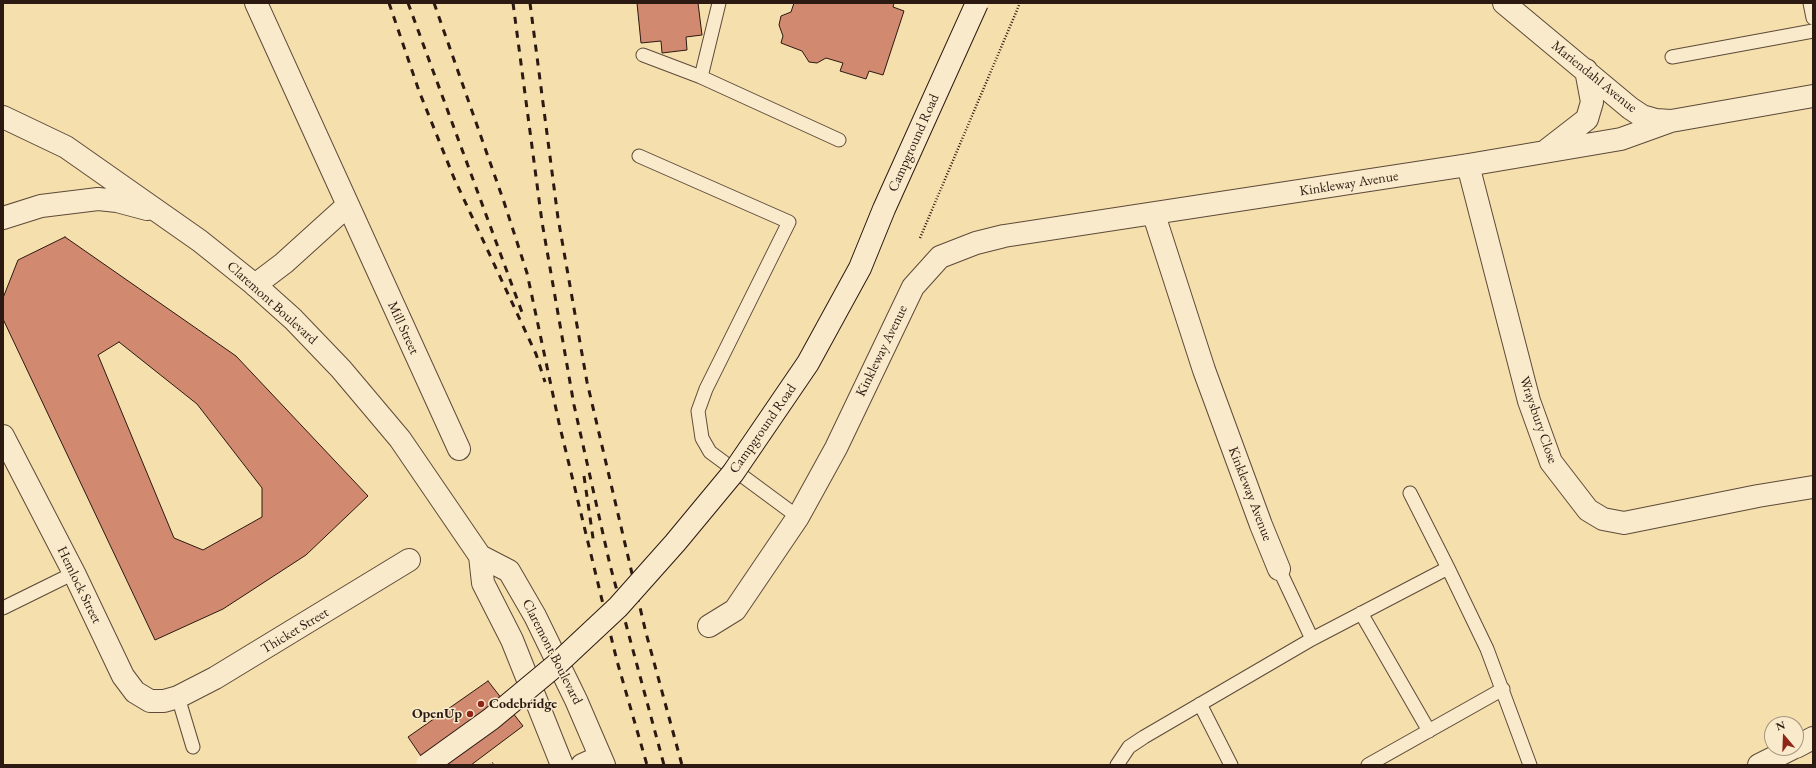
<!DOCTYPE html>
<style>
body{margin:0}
#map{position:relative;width:1816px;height:768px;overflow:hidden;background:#f5dfad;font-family:"EB Garamond",serif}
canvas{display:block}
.frame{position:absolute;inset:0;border:4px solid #2b1912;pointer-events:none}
.north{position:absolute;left:1764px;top:716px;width:40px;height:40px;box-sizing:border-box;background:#f8eaca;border:1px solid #a69680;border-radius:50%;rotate:341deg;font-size:11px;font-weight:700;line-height:16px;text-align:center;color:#2b1912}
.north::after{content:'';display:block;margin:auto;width:14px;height:18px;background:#8f2418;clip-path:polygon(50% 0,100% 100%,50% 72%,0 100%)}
</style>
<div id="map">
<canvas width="1816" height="768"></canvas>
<div class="frame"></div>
<div class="north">N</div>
</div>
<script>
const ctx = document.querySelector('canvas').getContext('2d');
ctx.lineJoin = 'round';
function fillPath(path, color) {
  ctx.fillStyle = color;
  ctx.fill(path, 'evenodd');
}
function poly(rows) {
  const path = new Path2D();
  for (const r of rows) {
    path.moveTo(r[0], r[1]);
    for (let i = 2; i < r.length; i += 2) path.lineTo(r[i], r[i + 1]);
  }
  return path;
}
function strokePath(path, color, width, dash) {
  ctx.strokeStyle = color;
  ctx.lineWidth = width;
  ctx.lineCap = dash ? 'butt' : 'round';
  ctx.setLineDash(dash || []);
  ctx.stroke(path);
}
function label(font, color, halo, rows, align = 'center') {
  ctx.font = font + ' "EB Garamond",serif';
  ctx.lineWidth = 3;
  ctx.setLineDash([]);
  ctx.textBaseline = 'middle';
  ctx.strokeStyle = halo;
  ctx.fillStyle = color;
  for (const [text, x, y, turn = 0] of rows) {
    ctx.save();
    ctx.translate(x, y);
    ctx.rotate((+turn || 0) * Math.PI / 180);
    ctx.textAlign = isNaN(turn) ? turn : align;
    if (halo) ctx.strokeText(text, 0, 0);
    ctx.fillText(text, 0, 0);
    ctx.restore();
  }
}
const building = poly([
 [637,3,698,3,702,35,686,37,687,50,662,53,661,41,641,43,637,3],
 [794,3,894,3,893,7,904,11,883,75,869,71,866,79,840,71,843,63,826,58,817,63,809,62,802,51,781,43,783,36,779,25,781,16,791,12,794,3],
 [65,237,236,356,368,496,306,555,223,609,155,640,3,319,3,298,18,260,65,237],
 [119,342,197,404,262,488,262,517,203,550,174,538,98,355,119,342],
 [488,681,523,726,471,765,427,765,408,737,488,681]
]);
fillPath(building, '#d1896f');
strokePath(building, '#2b1912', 1);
const service = poly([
 [719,3,701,77,839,140],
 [1810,3,1813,18],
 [643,55,701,77],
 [1672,57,1813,31],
 [639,156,789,222,706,389,698,411,702,438,710,452,798,517],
 [1410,493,1448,568,1487,649,1530,765],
 [1279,569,1312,639],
 [3,608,74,573],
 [1361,613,1429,731],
 [178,697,193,747],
 [1200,704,1231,765],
 [1117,765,1129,747,1144,737,1312,639,1448,568],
 [1368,765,1503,689]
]);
const minor = poly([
 [256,3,459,449],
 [1504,3,1630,108,1642,116,1656,120,1671,121,1813,96],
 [1547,150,1587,119,1592,102,1586,70],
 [1468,165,1529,401,1551,462,1588,510,1603,519,1624,523,1758,496,1813,487],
 [1154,215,1204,370,1261,525,1279,569],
 [255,285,284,263,347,206],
 [3,436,74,573,123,676,135,692,150,701,164,701,178,697,215,678,409,560],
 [709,626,735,610,798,517,836,448,913,287,940,257,976,243,1004,236,1468,165,1621,139,1671,121],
 [1796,747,1813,738],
 [582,765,600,757],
 [1759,765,1793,748]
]);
const tertiary = poly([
 [3,117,66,147,200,241,255,285,293,319,341,369,400,439,480,556,509,571,535,616,576,700,604,765],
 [3,218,41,206,98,199,117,201,147,209],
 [480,556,483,583,512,640,562,765]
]);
strokePath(service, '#5e4a39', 15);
strokePath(minor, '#5e4a39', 24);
strokePath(tertiary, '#5e4a39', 24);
strokePath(poly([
 [920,238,1020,3],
 [490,765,493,763]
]), '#2b1912', 2.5, [1, 2]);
strokePath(service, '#f8eaca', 13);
strokePath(minor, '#f8eaca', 22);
strokePath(tertiary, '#f8eaca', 22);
strokePath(poly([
 [389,3,419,91,454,178,536,354,545,382],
 [408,3,523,315],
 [434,3,504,202,527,273,559,423,603,604,617,661,647,765],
 [513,3,542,222,574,405,610,565,664,765],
 [530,3,558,218,587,382,646,633,682,765],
 [584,476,594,545]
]), '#2b1912', 3, [7, 7]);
const secondaryBridge = poly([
 [427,765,491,719,556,665,618,607,675,543,733,473,808,363,860,268,884,209,977,3]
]);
strokePath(secondaryBridge, '#2b1912', 24, []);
strokePath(secondaryBridge, '#f8eaca', 22);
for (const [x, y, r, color] of [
 [481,704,4,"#8f2418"],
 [470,714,4,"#8f2418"]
]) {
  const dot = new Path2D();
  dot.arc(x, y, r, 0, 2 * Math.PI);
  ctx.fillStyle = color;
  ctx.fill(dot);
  strokePath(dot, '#f8eaca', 1.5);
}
label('14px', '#2b1912', '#f8eaca', [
 ["Mariendahl Avenue",1594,77,39],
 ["Campground Road",914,143,-66],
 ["Kinkleway Avenue",1349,184,-9],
 ["Claremont Boulevard",272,303,42],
 ["Mill Street",403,328,65],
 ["Kinkleway Avenue",882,351,-64],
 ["Wraysbury Close",1538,420,71],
 ["Campground Road",763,429,-55],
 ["Kinkleway Avenue",1250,494,69],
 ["Hemlock Street",79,585,64],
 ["Thicket Street",295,631,-31],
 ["Claremont Boulevard",552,652,63]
]);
label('bold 14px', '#2b1912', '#f8eaca', [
 ["Codebridge",489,704],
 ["OpenUp",462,714,"right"]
], 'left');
</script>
